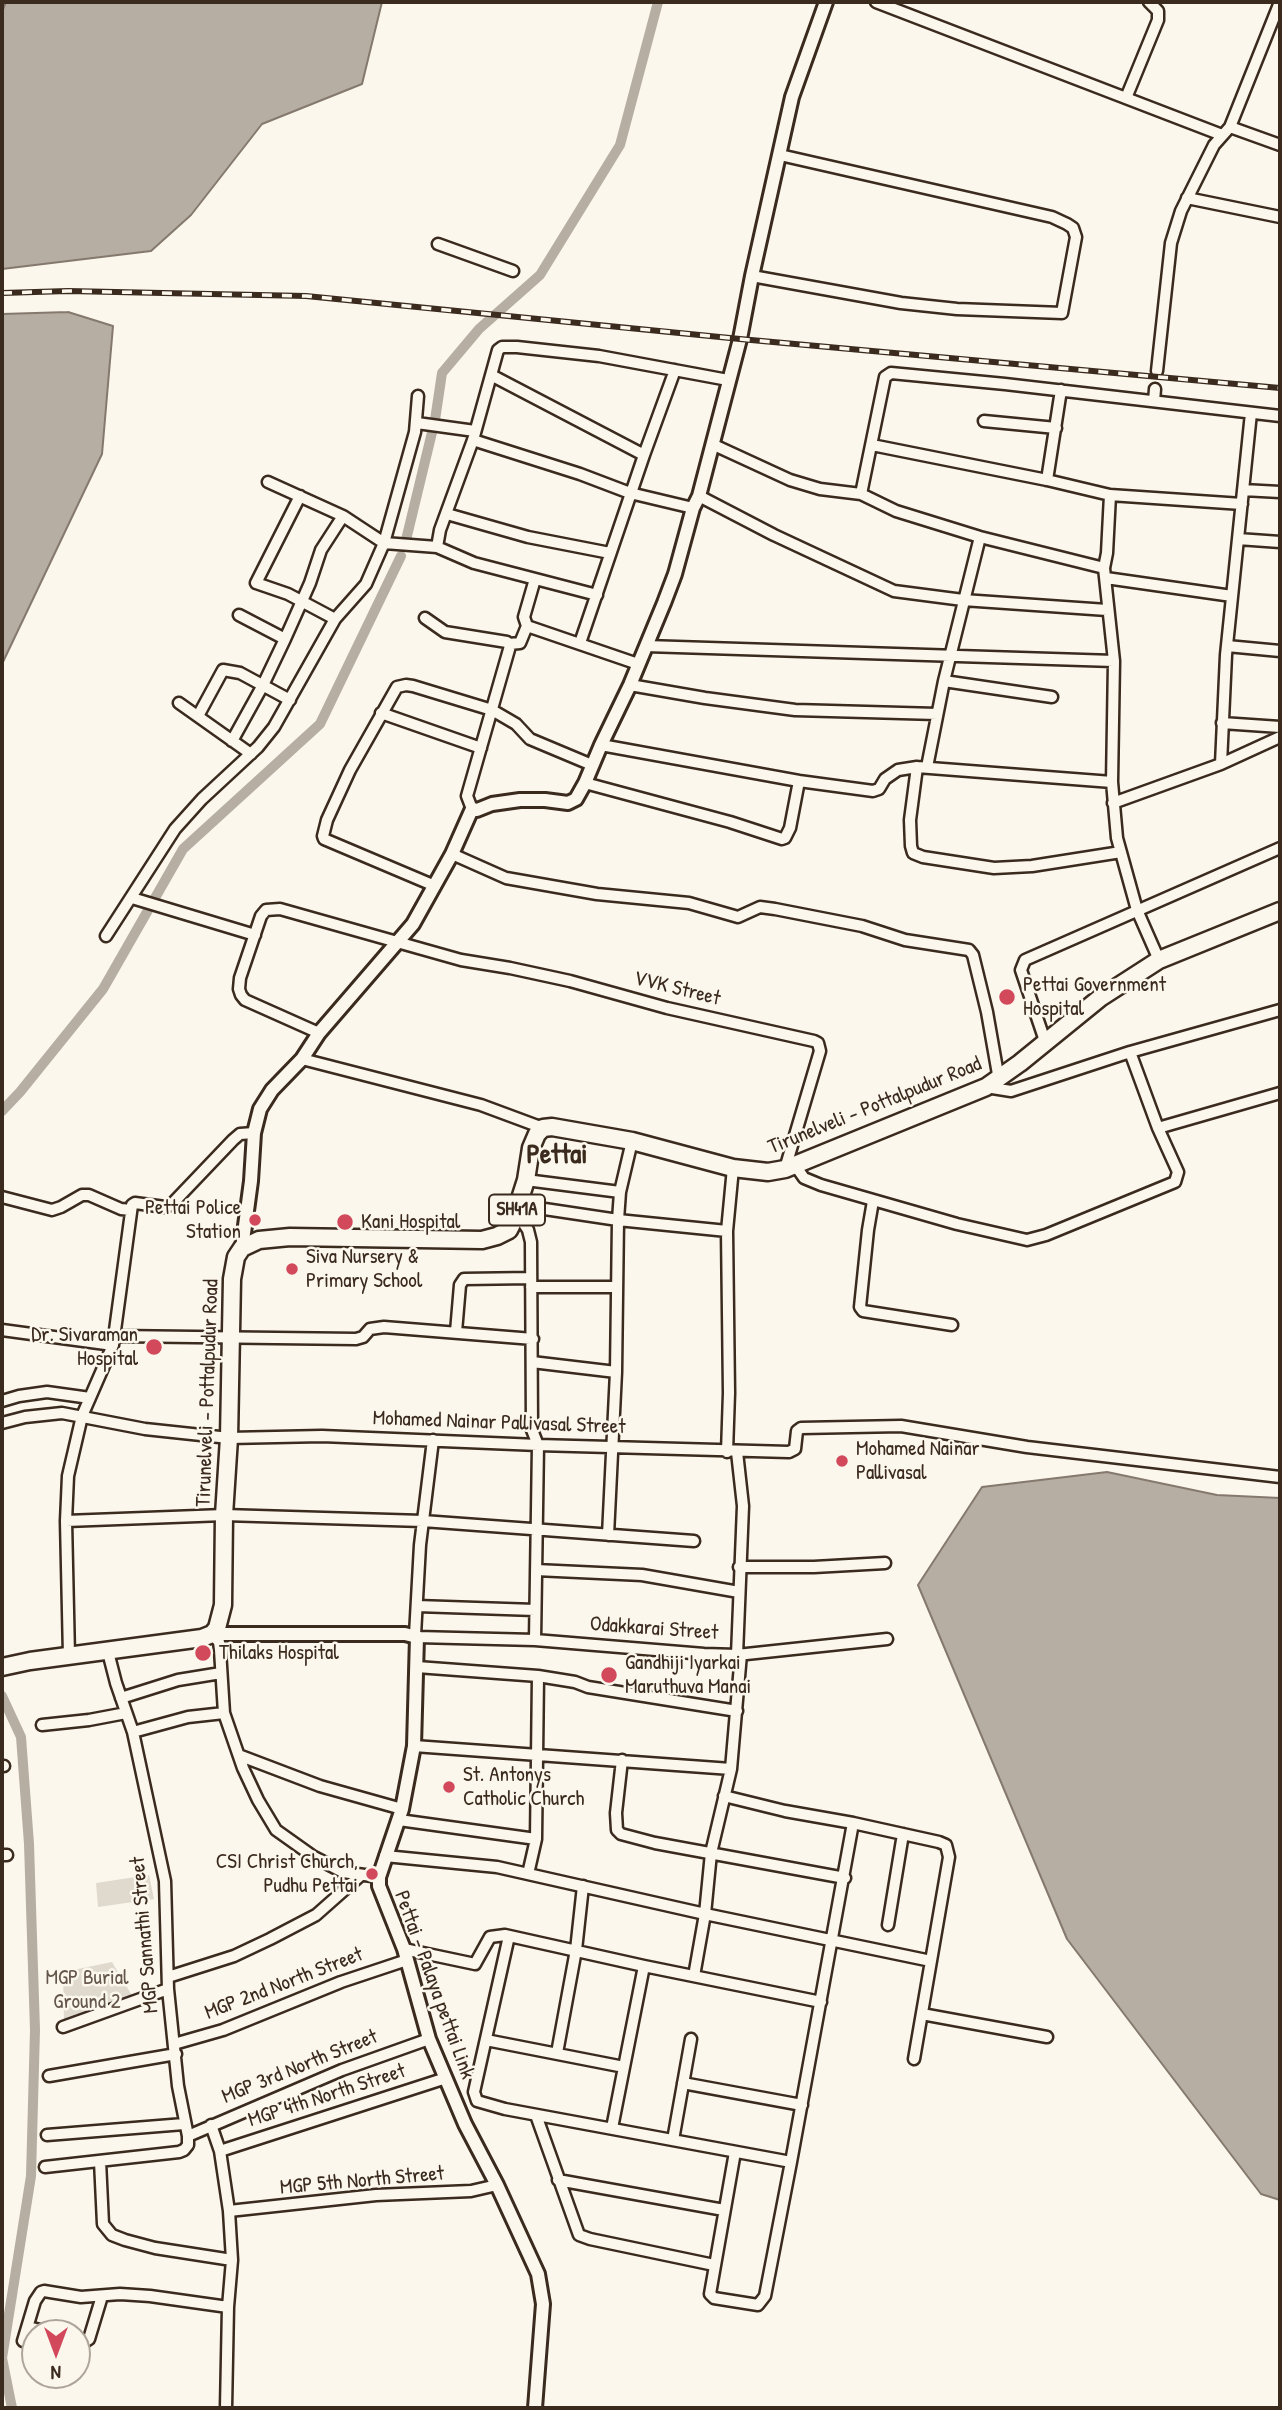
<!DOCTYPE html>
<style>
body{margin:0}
#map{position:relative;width:1282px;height:2410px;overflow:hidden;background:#fbf7ec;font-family:"Patrick Hand",sans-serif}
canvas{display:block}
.frame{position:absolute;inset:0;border:4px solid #3b2a1e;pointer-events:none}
.north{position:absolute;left:21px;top:2319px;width:70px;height:70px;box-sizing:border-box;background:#fbf7ec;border:2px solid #aea59a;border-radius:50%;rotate:180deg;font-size:19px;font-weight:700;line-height:28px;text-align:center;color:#3b2a1e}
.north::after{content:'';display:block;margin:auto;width:24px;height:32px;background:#d1495b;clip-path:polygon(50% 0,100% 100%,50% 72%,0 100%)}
</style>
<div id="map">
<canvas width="1282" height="2410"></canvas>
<div class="frame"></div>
<div class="north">N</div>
</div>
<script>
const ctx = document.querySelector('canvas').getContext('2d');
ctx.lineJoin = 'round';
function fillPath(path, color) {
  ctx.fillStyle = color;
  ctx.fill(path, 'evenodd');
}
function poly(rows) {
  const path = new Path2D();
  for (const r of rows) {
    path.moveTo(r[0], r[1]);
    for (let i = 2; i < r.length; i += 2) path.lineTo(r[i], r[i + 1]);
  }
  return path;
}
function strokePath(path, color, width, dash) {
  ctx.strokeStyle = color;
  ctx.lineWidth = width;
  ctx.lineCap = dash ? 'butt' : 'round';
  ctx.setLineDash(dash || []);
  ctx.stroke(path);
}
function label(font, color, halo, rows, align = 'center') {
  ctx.font = font + ' "Patrick Hand",sans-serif';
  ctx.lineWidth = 5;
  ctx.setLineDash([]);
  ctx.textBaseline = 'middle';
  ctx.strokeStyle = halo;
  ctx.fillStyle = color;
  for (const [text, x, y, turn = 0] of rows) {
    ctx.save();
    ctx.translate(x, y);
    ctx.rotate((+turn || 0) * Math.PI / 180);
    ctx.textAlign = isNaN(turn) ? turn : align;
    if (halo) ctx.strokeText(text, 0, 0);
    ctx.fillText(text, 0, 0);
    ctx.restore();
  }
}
fillPath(poly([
 [149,1875,154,1899,98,1907,96,1883],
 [112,1962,134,1999,64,2024,63,1972]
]), '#dfd9ce');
const water = poly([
 [6,2,382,2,362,84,262,124,191,215,151,251,2,269,2,12,6,2],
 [68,312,113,326,102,454,2,664,2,314,68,312],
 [1107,1472,1217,1495,1280,1498,1280,2200,1261,2194,1067,1939,918,1585,982,1487,1107,1472]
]);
fillPath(water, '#b6aea2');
strokePath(water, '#85796d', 2);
strokePath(poly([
 [406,540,435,420,442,373,479,329,540,275,620,145,658,2],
 [2,1111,20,1092,103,989,183,849,320,724,401,556],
 [2,1696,21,1737,29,1844,35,2030,31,2176,2,2358,12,2408]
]), '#b6aea2', 10);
const minor = poly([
 [876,2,1222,135],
 [1126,98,1158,20,1158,11,1149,2],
 [1230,127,1280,145],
 [1187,198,1280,217],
 [438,244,513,271],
 [752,276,901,303,957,309,1062,313,1076,237,1073,228,1067,224,1052,217,780,155],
 [1157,371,1171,243,1181,211,1214,145,1230,127,1280,2],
 [491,375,644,455,580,643],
 [1154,401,1155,389],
 [984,421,1056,428],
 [417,423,475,431],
 [473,440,580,474,630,493,693,508],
 [714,445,790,480,820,489,861,494,896,511,980,537,1104,568,1114,661,1112,782,1117,838,1137,910,1159,960],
 [872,445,1047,480,1110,495,1242,504],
 [644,455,675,370],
 [1047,480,1061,390],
 [268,482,343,516,384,543,437,547],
 [1243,490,1280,492],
 [861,494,885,377,891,373,1005,384,1280,416],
 [300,496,256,583,288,594,335,619],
 [699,496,774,535,894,591,963,600,1107,610],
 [447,514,528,537,610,553],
 [1238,539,1280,542],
 [1104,568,1107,553,1110,495],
 [1106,578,1232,596],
 [535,579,524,617,527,626,638,664],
 [597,595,474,563,437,547,440,530,473,440,498,350,502,347,517,347,599,356,728,380],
 [239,615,285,639],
 [425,618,445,632,507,642,510,646,469,789,467,796,472,809],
 [509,644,520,643,527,626],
 [646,646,1114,661],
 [1227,646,1280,651],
 [944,681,1052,697],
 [630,685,705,698,795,710,937,714],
 [179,703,251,754],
 [381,713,481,748],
 [198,716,223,670,240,673,290,700],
 [1222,723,1280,727],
 [232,741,263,685,285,639,310,583,321,550,343,516],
 [601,745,799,781,873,791,879,789,885,779,898,770,917,767,1112,782],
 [1221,764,1226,655,1251,413],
 [917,767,910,820,911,846,913,853,923,857,994,868,1032,866,1121,852],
 [927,767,944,681,980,537],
 [585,783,730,822,782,839,785,838,790,828,799,781],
 [1113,803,1221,764,1280,737],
 [452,854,506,878,597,894,689,903,738,917,760,907,775,909,862,926,905,940,969,950,973,955,987,1012,999,1080],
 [435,886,324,839,323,836,327,820,350,770,397,687,406,685,413,686,492,710,516,724,530,739,592,765],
 [132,898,255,935],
 [106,936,175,829,202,799,258,747,274,727,335,619,366,584,384,543,415,432,418,396],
 [319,1033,245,1000,241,995,239,989,240,978,261,916,266,910,280,909,461,960,510,968,570,981,667,1008,814,1041,818,1043,820,1051,785,1169],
 [1045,1041,1021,970,1025,960,1280,848],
 [1130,1052,1158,1128,1280,1093],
 [302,1059,481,1105,543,1128],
 [986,1087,1011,1091,1130,1052,1280,1010],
 [795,1165,804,1178,821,1185,957,1224,1027,1240,1046,1235,1175,1182,1178,1172,1158,1128],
 [526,1180,620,1192],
 [2,1197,52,1210,61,1207,82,1195,89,1195,121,1209,131,1210],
 [873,1201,868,1230,860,1307,863,1311,952,1325],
 [518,1205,618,1220,727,1231],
 [517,1213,528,1230,531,1242,532,1430,538,1445,535,1640],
 [531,1287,616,1287],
 [2,1330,113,1345],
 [456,1332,460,1285,464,1279,531,1278],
 [115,1336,356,1339,363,1337,370,1329,384,1327,533,1339],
 [532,1362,616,1372],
 [2,1401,19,1396,47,1392,90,1398],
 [2,1423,25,1417,62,1413,145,1429,229,1438,322,1436,538,1445,789,1452,795,1449,797,1431,801,1428,901,1426,1027,1447,1280,1477],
 [727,1452,729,1393,727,1231,733,1168],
 [737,1452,743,1506,737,1655],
 [66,1521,224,1515,423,1521,694,1541],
 [608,1535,616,1372,618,1220,620,1192,632,1141],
 [739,1567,814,1567,885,1563],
 [536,1570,642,1575,739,1592],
 [417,1606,535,1610],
 [212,1634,219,1642,220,1650,224,1713,243,1768,258,1800,276,1830,314,1857,343,1872,379,1877],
 [415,1635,420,1545,433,1440],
 [417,1637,535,1640,704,1654,737,1655,887,1639],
 [69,1656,66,1521,68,1476,82,1416,113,1345,132,1205,135,1203,165,1207,171,1205,233,1140,240,1134,254,1133],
 [417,1667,538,1676,575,1682,588,1687,737,1711],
 [121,1698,178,1680,221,1673],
 [42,1725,89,1720,126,1713],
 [133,1732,188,1717,224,1713],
 [414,1746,731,1769],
 [241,1756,320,1786,402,1809],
 [622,1760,616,1813,617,1830,621,1834,655,1843,845,1878],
 [2,1766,4,1766],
 [724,1796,785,1811,853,1823,939,1842,946,1845,949,1857,914,2059],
 [399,1820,536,1839],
 [2,1855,7,1855],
 [385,1856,497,1867,705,1914,931,1961],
 [528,1874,536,1839,538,1676],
 [888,1925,903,1834],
 [509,1936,474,2092,477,2101,505,2109,791,2162],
 [404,1949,475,1964,490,1937,505,1935,644,1966,821,2002],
 [694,1976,705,1914,711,1853,731,1769,741,1654],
 [168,1977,234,1956,270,1939,316,1915,360,1876],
 [922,2014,1047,2037],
 [63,2027,168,1989],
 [486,2040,624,2067],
 [174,2044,223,2030,341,1982,407,1960],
 [557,2053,576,1950,583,1886],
 [49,2076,176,2054],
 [683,2083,802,2105],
 [536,2115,579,2235,590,2239,714,2265],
 [211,2125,220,2151,229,2211,232,2260,228,2307,226,2408],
 [612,2128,644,1966],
 [47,2135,184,2124],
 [188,2136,342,2070,429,2039],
 [673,2140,691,2039],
 [220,2151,446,2078],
 [735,2152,710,2294,714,2298,758,2305,765,2296,791,2162,853,1823],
 [100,2161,103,2224,112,2235,125,2240,155,2248,232,2260],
 [45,2167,179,2152,184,2150,188,2145,188,2136,178,2086,168,1989,165,1881,133,1732,116,1683,108,1652],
 [558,2180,724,2210],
 [229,2211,376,2195,471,2191,497,2185],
 [28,2327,52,2333],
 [77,2339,86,2341,89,2339,102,2296],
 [23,2341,35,2301,41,2292,44,2291,81,2297,120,2294,150,2296,228,2307]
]);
const tertiary = poly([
 [242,1248,251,1181,254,1133,260,1109,272,1090,302,1059,319,1033,413,924,452,854,472,809,477,810,492,804,520,800,545,800,568,803,576,799,585,783,601,745,630,685,664,603,675,574,693,508,699,496,740,339,752,276,792,97,826,2],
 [215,1631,222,1634,405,1634,417,1637,414,1746,402,1809,379,1877,379,1886,404,1949,429,2039,465,2124,497,2185,538,2274,543,2304,535,2408]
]);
const primary = poly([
 [2,1667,30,1661,202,1638,212,1634,217,1628,223,1605,224,1515,229,1438,232,1279,236,1257,242,1248,259,1240,290,1237,482,1240,497,1236,509,1230,512,1224,526,1180,531,1148,537,1134,543,1128,552,1127,632,1141,733,1168,768,1172,785,1169,986,1087,1020,1063,1100,998,1159,960,1280,911]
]);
strokePath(minor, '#3b2a1e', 15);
strokePath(tertiary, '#3b2a1e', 18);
strokePath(primary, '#3b2a1e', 21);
strokePath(minor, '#fbf7ec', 10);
strokePath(tertiary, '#fbf7ec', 12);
strokePath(primary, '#fbf7ec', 16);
const rail = poly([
 [2,293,68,291,306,296,740,339,1280,388]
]);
strokePath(rail, '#3b2a1e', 6);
strokePath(rail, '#fbf7ec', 3.5, [10]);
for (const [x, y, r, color] of [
 [1007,997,9,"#d1495b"],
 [255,1220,7,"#d1495b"],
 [345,1222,9,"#d1495b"],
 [292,1269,7,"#d1495b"],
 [154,1347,9,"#d1495b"],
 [842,1461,7,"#d1495b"],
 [203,1653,9,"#d1495b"],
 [609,1675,9,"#d1495b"],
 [449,1787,7,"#d1495b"],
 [372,1874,7,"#d1495b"]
]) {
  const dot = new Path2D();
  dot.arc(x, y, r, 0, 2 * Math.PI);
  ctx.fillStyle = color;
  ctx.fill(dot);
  strokePath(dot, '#fbf7ec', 2.5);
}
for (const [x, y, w] of [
 [517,1210,56]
]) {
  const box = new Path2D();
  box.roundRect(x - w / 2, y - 15.5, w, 31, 5);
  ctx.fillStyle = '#fbf7ec';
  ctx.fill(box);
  strokePath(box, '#3b2a1e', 2);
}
label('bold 19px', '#3b2a1e', null, [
 ["SH41A",517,1210]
]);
label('21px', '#3b2a1e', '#fbf7ec', [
 ["Pettai Government",1023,985],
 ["Hospital",1023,1009],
 ["Pettai Police",241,1208,"right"],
 ["Station",241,1232,"right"],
 ["Kani Hospital",361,1222],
 ["Siva Nursery &",306,1257],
 ["Primary School",306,1281],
 ["Dr. Sivaraman",138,1335,"right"],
 ["Hospital",138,1359,"right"],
 ["Mohamed Nainar",856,1449],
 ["Pallivasal",856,1473],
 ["Thilaks Hospital",219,1653],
 ["Gandhiji Iyarkai",625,1663],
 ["Maruthuva Manai",625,1687],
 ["St. Antonys",463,1775],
 ["Catholic Church",463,1799],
 ["CSI Christ Church,",358,1862,"right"],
 ["Pudhu Pettai",358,1886,"right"]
], 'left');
label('21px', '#3b2a1e', '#fbf7ec', [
 ["VVK Street",677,989,14],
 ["Tirunelveli - Pottalpudur Road",875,1106,-22],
 ["Tirunelveli - Pottalpudur Road",208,1393,-88],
 ["Mohamed Nainar Pallivasal Street",499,1423,2],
 ["Odakkarai Street",654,1629,4],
 ["MGP Sannathi Street",145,1935,-95],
 ["MGP 2nd North Street",284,1984,-21],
 ["Pettai - Palaya pettai Link",434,1985,70],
 ["MGP 3rd North Street",300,2067,-22],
 ["MGP 4th North Street",327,2096,-18],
 ["MGP 5th North Street",362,2181,-5]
]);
label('21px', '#64564a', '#fbf7ec', [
 ["MGP Burial",87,1978],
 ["Ground 2",87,2002]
]);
label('bold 28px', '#3b2a1e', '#fbf7ec', [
 ["Pettai",557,1156]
]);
</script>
